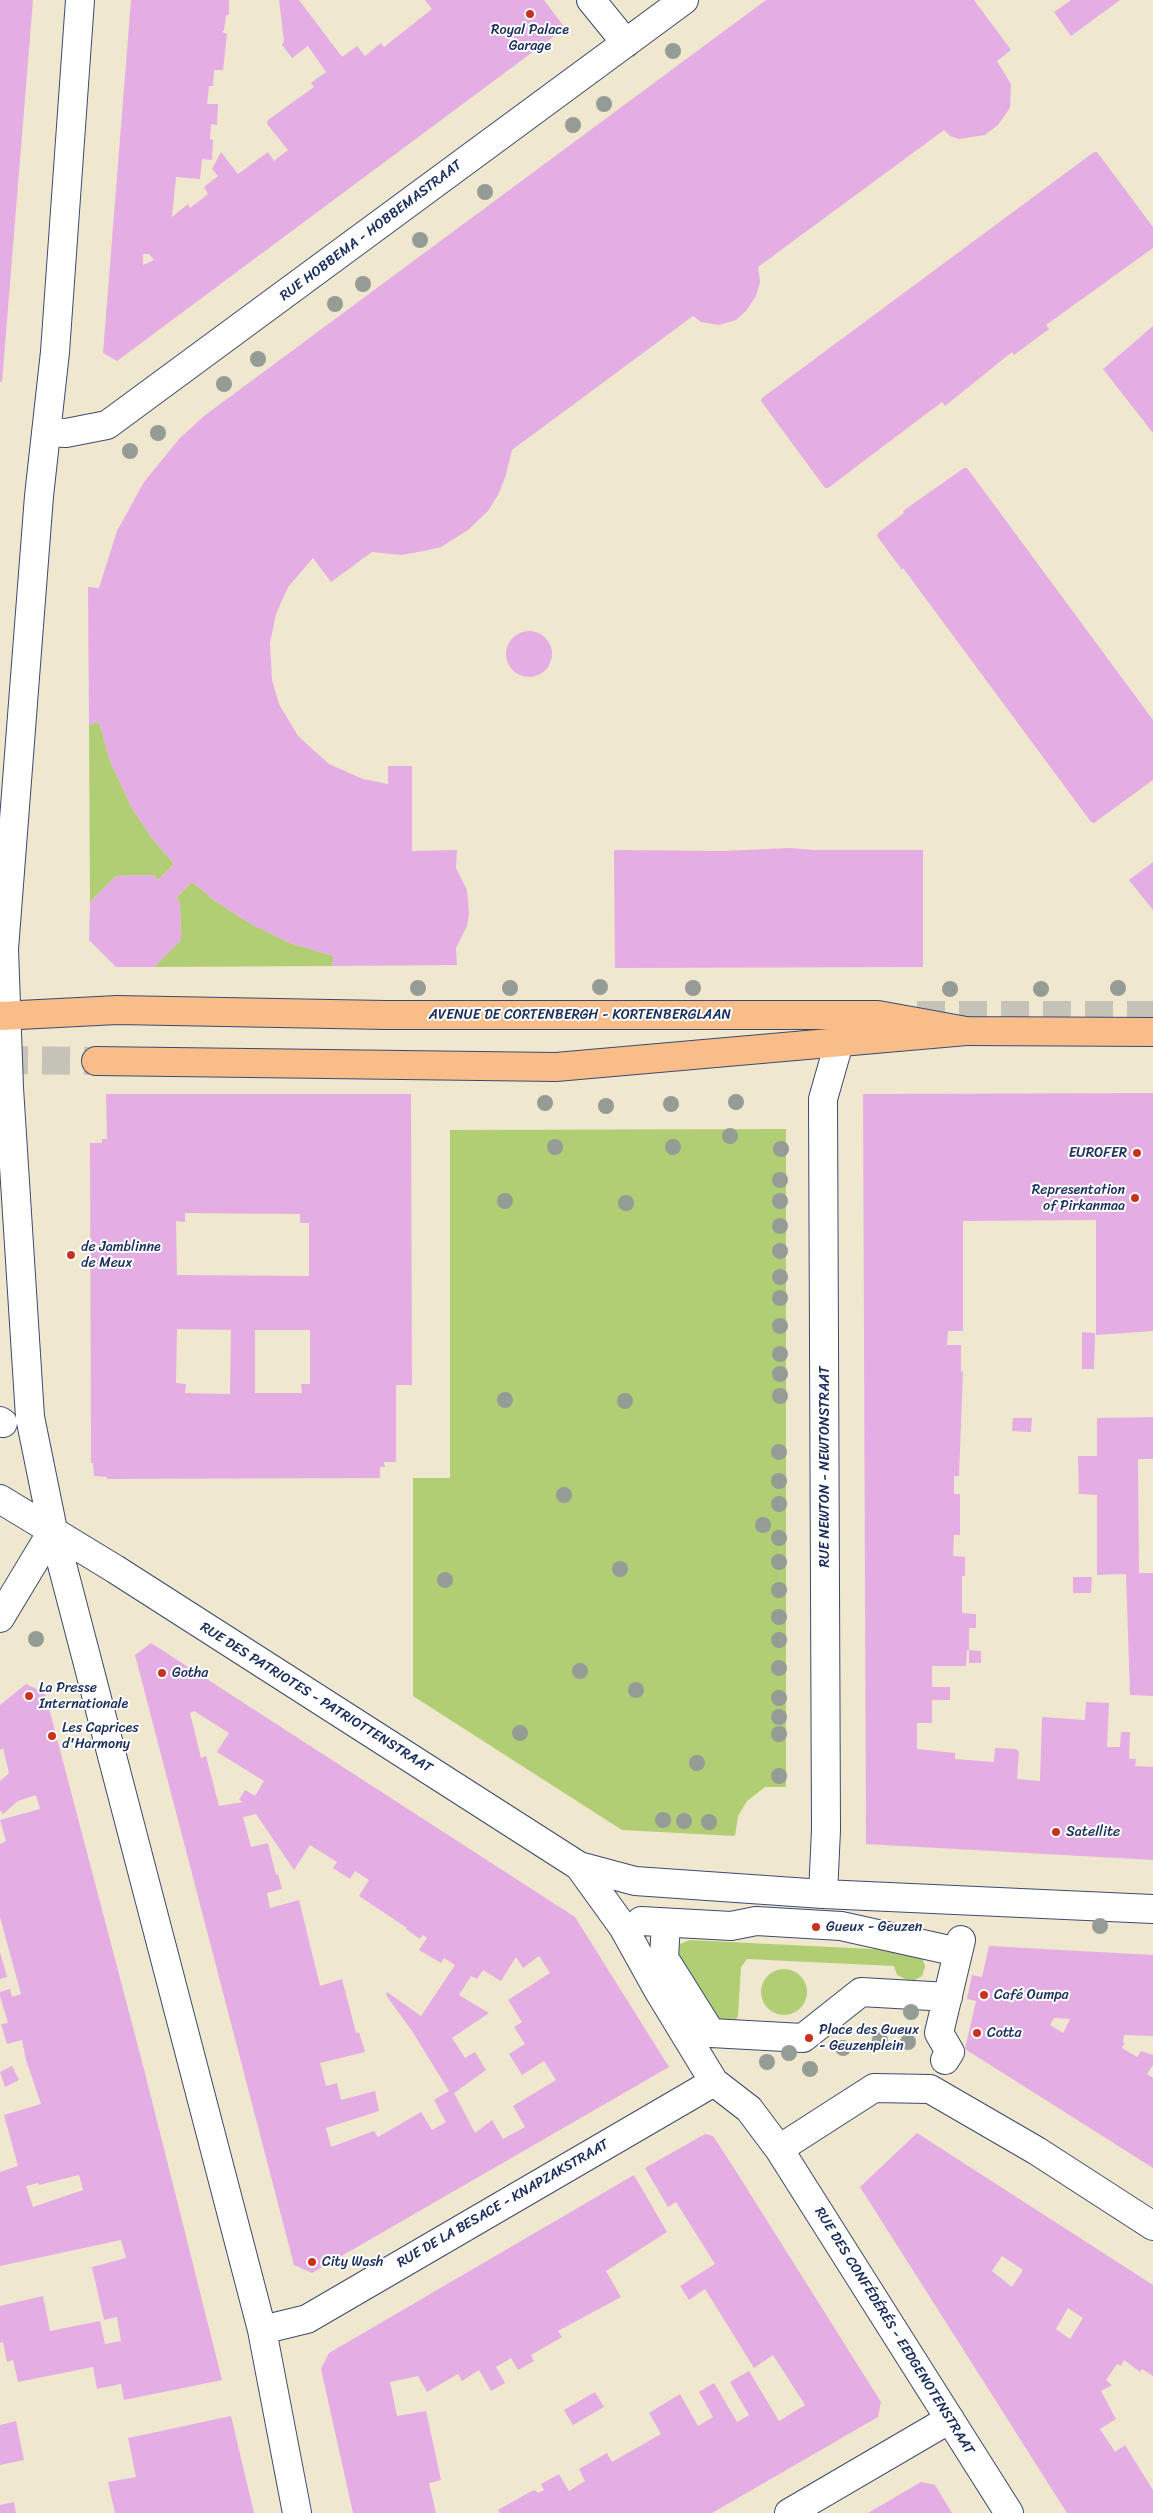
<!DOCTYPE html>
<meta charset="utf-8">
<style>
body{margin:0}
canvas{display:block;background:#f0e7cf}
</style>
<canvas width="1153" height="2513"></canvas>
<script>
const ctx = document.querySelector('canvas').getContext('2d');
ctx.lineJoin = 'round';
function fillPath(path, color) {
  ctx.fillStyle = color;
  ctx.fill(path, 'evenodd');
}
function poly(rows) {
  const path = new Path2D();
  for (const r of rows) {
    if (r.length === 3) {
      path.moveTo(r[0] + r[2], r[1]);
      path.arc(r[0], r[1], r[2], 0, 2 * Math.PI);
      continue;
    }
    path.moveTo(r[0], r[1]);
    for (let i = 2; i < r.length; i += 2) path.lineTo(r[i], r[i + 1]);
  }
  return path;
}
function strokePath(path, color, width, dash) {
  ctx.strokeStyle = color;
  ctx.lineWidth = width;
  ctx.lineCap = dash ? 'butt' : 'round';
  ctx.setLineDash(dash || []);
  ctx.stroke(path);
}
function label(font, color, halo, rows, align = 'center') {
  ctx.font = font + ' Sriracha,sans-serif';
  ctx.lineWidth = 4;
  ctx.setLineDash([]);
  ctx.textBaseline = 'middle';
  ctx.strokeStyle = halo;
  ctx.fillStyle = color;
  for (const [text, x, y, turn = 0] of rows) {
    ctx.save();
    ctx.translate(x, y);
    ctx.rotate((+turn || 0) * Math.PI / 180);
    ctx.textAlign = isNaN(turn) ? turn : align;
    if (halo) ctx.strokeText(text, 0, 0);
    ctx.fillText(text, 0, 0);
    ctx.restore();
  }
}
fillPath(poly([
 [99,722,110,761,132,808,152,838,174,864,158,880,154,875,116,876,90,902,89,725],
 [192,882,215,901,253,925,290,943,334,956,332,966,154,967,181,940,180,902,176,898],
 [786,1129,786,1787,765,1787,747,1801,738,1816,735,1836,622,1830,413,1696,413,1478,450,1478,450,1130],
 [690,1940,911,1951,922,1956,925,1967,922,1976,911,1982,897,1975,894,1966,747,1959,741,1967,738,2016,735,2021,725,2023,717,2019,677,1954,680,1944],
 [784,1992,23]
]), '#b1ce74');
fillPath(poly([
 [0,0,33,0,2,382,0,382],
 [131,0,229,0,229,14,226,16,224,30,222,32,227,34,223,70,214,70,213,86,209,86,207,104,218,104,217,125,211,124,210,139,213,140,212,160,202,159,200,179,176,177,172,217,188,204,190,208,208,194,204,187,218,176,212,169,221,152,238,174,268,152,274,161,288,150,267,124,268,120,314,87,311,83,326,72,308,46,292,58,282,45,284,41,279,0,299,0,342,57,357,46,365,56,381,43,384,47,432,9,425,0,544,0,565,28,117,361,103,353],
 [143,254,149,254,154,260,143,265],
 [766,0,974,0,1011,50,997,61,1011,84,1010,108,998,125,985,135,959,139,950,136,944,130,758,267,760,282,756,296,746,311,736,320,719,325,701,322,693,316,512,450,505,478,498,495,488,511,468,530,441,547,424,551,401,555,372,552,331,582,313,558,288,587,276,614,270,643,272,680,279,704,298,736,329,764,363,779,388,784,388,766,412,766,412,851,457,850,456,868,467,890,469,913,467,926,456,948,457,965,332,966,334,956,290,943,253,925,215,901,192,882,176,898,180,902,181,940,154,967,116,967,89,940,90,902,116,876,154,875,158,880,174,864,152,838,132,808,110,761,99,722,89,725,88,587,99,588,117,531,144,482,179,439,204,416],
 [1071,0,1120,0,1071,36,1054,12],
 [1094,152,1097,152,1153,227,1153,248,1046,325,1049,329,1014,355,1012,352,945,406,942,402,828,488,825,488,761,401,762,398],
 [1153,326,1153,433,1103,369],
 [964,468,967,468,1153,720,1153,780,1094,823,1091,822,903,568,902,570,877,536,878,533,904,513,903,511],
 [529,654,23],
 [790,848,814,850,923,850,923,967,615,968,614,850,722,851],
 [1153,862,1153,910,1129,880],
 [1153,1093,1153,1331,1096,1335,1096,1220,963,1221,963,1331,948,1331,947,1345,961,1345,961,1372,963,1371,959,1476,954,1476,954,1494,960,1494,960,1535,954,1535,953,1556,965,1557,965,1576,962,1576,962,1613,976,1614,976,1628,969,1628,969,1650,981,1651,981,1663,969,1663,969,1650,967,1650,966,1666,932,1666,932,1687,950,1687,950,1700,932,1700,932,1723,917,1723,917,1749,955,1753,955,1759,994,1762,995,1748,1016,1749,1019,1752,1017,1779,1040,1781,1042,1717,1085,1720,1086,1702,1109,1703,1107,1747,1120,1747,1121,1732,1130,1732,1129,1759,1136,1759,1135,1766,1153,1767,1153,1860,866,1844,863,1094],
 [106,1094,411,1094,412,1385,396,1385,396,1462,384,1462,385,1467,380,1467,380,1478,107,1479,107,1477,94,1476,93,1463,91,1463,90,1143,102,1143,102,1139,107,1139],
 [185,1213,300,1214,300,1223,309,1223,309,1276,177,1275,176,1221,185,1222],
 [177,1329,231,1330,230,1394,185,1393,186,1384,176,1383],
 [255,1330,310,1330,310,1384,301,1384,302,1393,255,1393],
 [1082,1332,1095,1333,1094,1369,1082,1369],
 [1153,1417,1153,1459,1138,1459,1139,1573,1153,1573,1153,1696,1130,1695,1126,1574,1097,1575,1097,1495,1079,1494,1078,1456,1097,1456,1097,1418],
 [1013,1418,1032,1418,1031,1432,1012,1431],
 [1073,1577,1092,1577,1091,1593,1073,1593],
 [151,1643,575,1917,669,2067,312,2273,294,2265,135,1655],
 [194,1711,229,1733,217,1752,264,1781,255,1796,245,1790,239,1800,243,1802,219,1806,206,1756,201,1758,190,1713],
 [256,1814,294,1870,310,1845,337,1862,333,1868,350,1879,355,1871,369,1880,359,1896,407,1928,406,1929,420,1939,423,1935,427,1938,419,1950,441,1963,444,1958,455,1965,421,2016,387,1992,386,1995,412,2031,449,2091,434,2100,446,2122,432,2130,421,2112,378,2137,374,2131,331,2147,326,2128,379,2111,375,2091,341,2100,337,2083,326,2086,320,2063,365,2052,359,2032,356,2033,342,1979,320,1986,299,1900,270,1908,267,1893,282,1889,278,1874,276,1875,268,1843,251,1847,243,1817],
 [539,1956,550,1973,508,2000,522,2022,514,2027,525,2044,509,2054,522,2075,544,2061,556,2080,513,2106,525,2127,503,2139,492,2120,475,2133,454,2093,486,2070,475,2052,465,2058,452,2038,489,2013,459,1995,471,1976,477,1979,483,1970,501,1981,516,1957,523,1968],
 [26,1684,45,1693,145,2073,222,2380,124,2400,121,2384,97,2389,93,2367,18,2382,13,2360,7,2362,3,2342,0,2343,0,2306,43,2296,50,2331,100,2321,105,2344,121,2341,117,2317,104,2320,92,2267,126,2258,121,2240,0,2266,0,2172,18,2166,4,2115,41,2104,26,2060,22,2040,7,2044,1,2024,8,2023,0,1996,0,1992,10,1989,12,1997,21,1994,0,1917,0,1844,6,1841,0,1820,40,1809,36,1795,18,1801,3,1814,0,1810,0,1781,9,1773,3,1748,0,1750,0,1705],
 [79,2175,83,2190,33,2207,26,2186,38,2183,39,2185],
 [989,1946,1153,1955,1153,2036,1124,2035,1123,2043,1125,2043,1122,2048,1137,2057,1141,2051,1153,2055,1153,2065,1147,2074,1153,2078,1153,2168,965,2049,976,2001,967,1999,972,1975,982,1977],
 [1054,2018,1070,2019,1063,2033,1050,2025],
 [0,1952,7,1977,0,1979],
 [12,2066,19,2080,5,2087,0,2072],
 [917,2133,1153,2285,1153,2376,1142,2369,1140,2372,1124,2360,1121,2366,1117,2364,1106,2380,1112,2385,1101,2391,1116,2419,1100,2429,1115,2452,1125,2445,1153,2490,1153,2513,1067,2513,860,2187],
 [1002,2256,1023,2270,1012,2287,992,2271],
 [1068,2308,1083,2318,1070,2339,1056,2329],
 [705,2134,713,2136,732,2165,881,2402,878,2417,712,2513,500,2513,498,2510,528,2493,534,2490,539,2493,544,2490,541,2484,559,2474,569,2491,585,2481,579,2469,607,2453,612,2462,661,2434,649,2413,680,2394,698,2426,713,2417,699,2392,714,2383,737,2422,749,2415,730,2382,749,2371,779,2421,805,2405,773,2355,754,2368,705,2289,689,2300,680,2286,715,2264,676,2202,668,2207,645,2168],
 [634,2175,667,2232,606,2271,621,2297,558,2331,562,2337,531,2355,534,2361,518,2370,511,2358,496,2367,505,2383,491,2391,479,2370,462,2381,458,2374,427,2392,418,2376,390,2382,397,2416,426,2411,441,2480,429,2483,436,2513,353,2513,321,2369,329,2353],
 [595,2392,604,2407,573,2425,564,2410],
 [231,2416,254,2513,115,2513,108,2482,136,2477,128,2438],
 [16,2421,24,2460,0,2465,0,2425],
 [921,2482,935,2485,952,2513,868,2513],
 [14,2502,16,2513,0,2513,0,2505]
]), '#e4aee4');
strokePath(poly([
 [917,1015,1153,1015],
 [0,1060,96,1061]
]), '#c5c2b8', 28, [28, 14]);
const minor = poly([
 [80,0,55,352,39,496,4,949,9,1088,30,1417,53,1530,262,2330,297,2513],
 [591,0,626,43],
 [46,432,66,433,107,425,684,0],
 [0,1421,3,1423],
 [0,1499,115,1569,579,1866,635,1881,823,1894,1153,1909],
 [0,1618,53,1530],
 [579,1866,623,1927,658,1990,714,2082,749,2109,779,2149,874,2088,930,2089,1037,2151,1153,2226],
 [823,1894,826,1830,823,1099,839,1043],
 [641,1921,731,1926,756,1921,841,1926,958,1952],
 [666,1923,664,1958,711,2033,803,2038,861,1992,948,1997],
 [945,2060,950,2052,939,2033,961,1940],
 [779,2149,1009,2513],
 [262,2330,307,2319,714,2082],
 [789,2513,950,2419]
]);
const major = poly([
 [0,1016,117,1010,385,1015,878,1015,966,1031,1153,1032]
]);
const highway = poly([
 [96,1061,556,1067,966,1031]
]);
strokePath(minor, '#3b4b6f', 30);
strokePath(major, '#3b4b6f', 30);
strokePath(highway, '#3b4b6f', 30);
strokePath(minor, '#fff', 28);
strokePath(major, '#f8bd89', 28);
strokePath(highway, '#f8bd89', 28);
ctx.fillStyle = '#949c95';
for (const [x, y] of [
 [673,51],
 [604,104],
 [573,125],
 [485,192],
 [420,240],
 [363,284],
 [335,304],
 [258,359],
 [224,384],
 [158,433],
 [130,451],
 [600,987],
 [418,988],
 [510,988],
 [693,988],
 [1118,988],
 [950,989],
 [1041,989],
 [736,1102],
 [545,1103],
 [671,1104],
 [606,1106],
 [730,1136],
 [555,1147],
 [673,1147],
 [781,1149],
 [780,1180],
 [505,1201],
 [780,1201],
 [626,1203],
 [780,1226],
 [780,1251],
 [780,1277],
 [780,1298],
 [780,1326],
 [780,1354],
 [780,1374],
 [780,1396],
 [505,1400],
 [625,1401],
 [779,1452],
 [779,1481],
 [564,1495],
 [779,1504],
 [763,1525],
 [779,1538],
 [779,1562],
 [620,1569],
 [445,1580],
 [779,1590],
 [779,1617],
 [36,1639],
 [779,1640],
 [779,1668],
 [580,1671],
 [636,1690],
 [779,1698],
 [779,1717],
 [520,1733],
 [779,1734],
 [697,1763],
 [779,1776],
 [663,1820],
 [684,1821],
 [709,1822],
 [1100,1926],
 [911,2012],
 [880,2040],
 [908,2042],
 [843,2048],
 [789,2053],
 [767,2062],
 [810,2069]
]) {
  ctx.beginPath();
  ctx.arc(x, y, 8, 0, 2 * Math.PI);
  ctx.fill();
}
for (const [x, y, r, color] of [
 [530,14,5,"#c8321e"],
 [1137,1153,5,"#c8321e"],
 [1135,1198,5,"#c8321e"],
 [71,1255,5,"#c8321e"],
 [162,1673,5,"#c8321e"],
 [29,1696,5,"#c8321e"],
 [52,1736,5,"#c8321e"],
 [1056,1832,5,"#c8321e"],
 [816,1927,5,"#c8321e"],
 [984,1995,5,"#c8321e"],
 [977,2033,5,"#c8321e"],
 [809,2038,5,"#c8321e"],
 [312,2262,5,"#c8321e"]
]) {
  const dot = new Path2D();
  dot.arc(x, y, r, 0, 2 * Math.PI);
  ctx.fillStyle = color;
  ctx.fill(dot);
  strokePath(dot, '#fff', 2);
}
label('14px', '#1b2f5e', '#fff', [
 ["Royal Palace",530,30,"center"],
 ["Garage",530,46,"center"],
 ["EUROFER",1127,1153,"right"],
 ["Representation",1125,1190,"right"],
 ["of Pirkanmaa",1125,1206,"right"],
 ["de Jamblinne",81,1247],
 ["de Meux",81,1263],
 ["Gotha",172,1673],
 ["La Presse",39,1688],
 ["Internationale",39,1704],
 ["Les Caprices",62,1728],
 ["d'Harmony",62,1744],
 ["Satellite",1066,1832],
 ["Gueux - Geuzen",826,1927],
 ["Café Oumpa",994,1995],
 ["Place des Gueux",819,2030],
 ["- Geuzenplein",819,2046],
 ["Cotta",987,2033],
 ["City Wash",322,2262]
], 'left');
label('14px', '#1b2f5e', '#fff', [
 ["RUE HOBBEMA - HOBBEMASTRAAT",371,231,-37],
 ["AVENUE DE CORTENBERGH - KORTENBERGLAAN",580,1015],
 ["RUE NEWTON - NEWTONSTRAAT",825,1467,-90],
 ["RUE DES PATRIOTES - PATRIOTTENSTRAAT",316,1698,32],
 ["RUE DE LA BESACE - KNAPZAKSTRAAT",503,2204,-30],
 ["RUE DES CONFÉDÉRÉS - EEDGENOTENSTRAAT",894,2331,58]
]);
</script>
